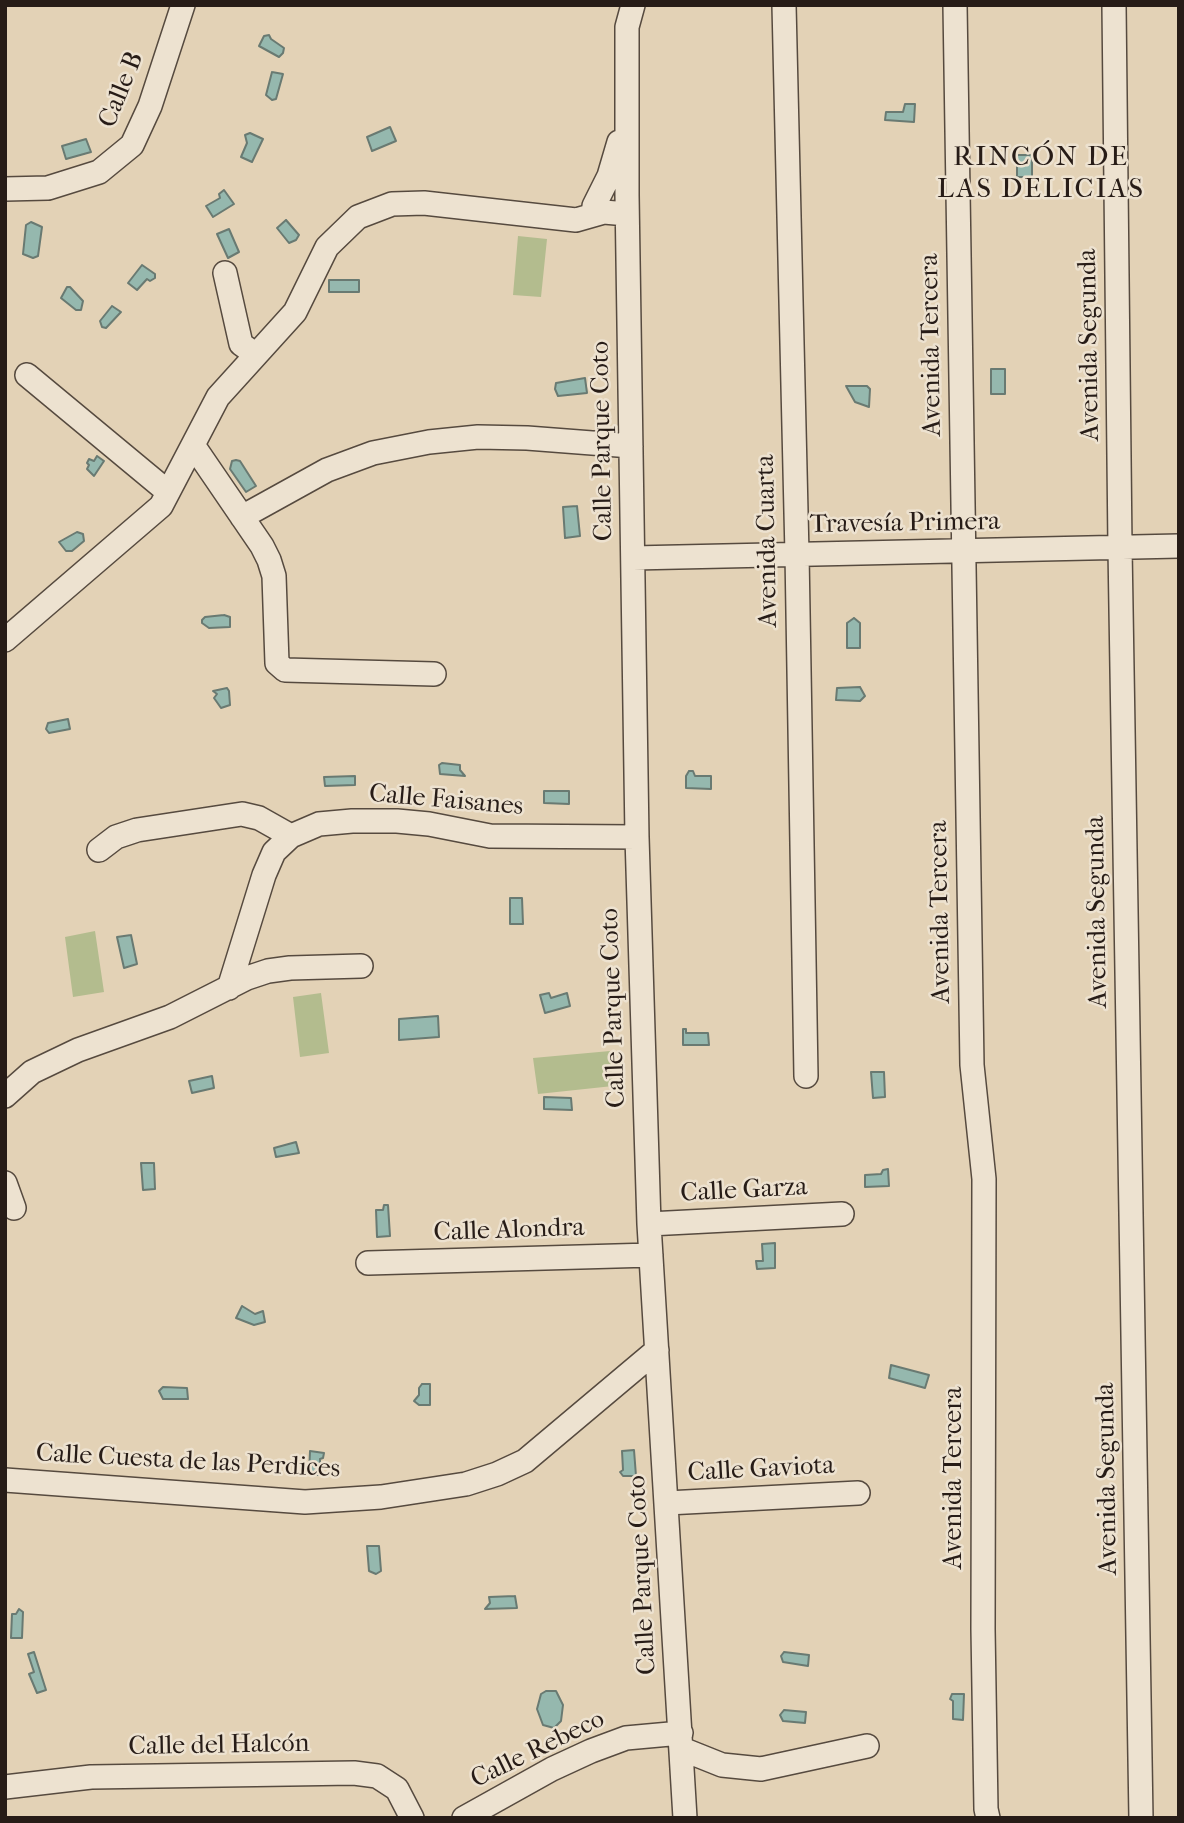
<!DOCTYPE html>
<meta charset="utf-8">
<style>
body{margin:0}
#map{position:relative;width:1184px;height:1823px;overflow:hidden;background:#e3d2b6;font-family:"IM FELL French Canon",serif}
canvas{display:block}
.frame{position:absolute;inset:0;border:7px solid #271c17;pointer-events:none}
</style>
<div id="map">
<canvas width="1184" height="1823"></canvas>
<div class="frame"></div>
</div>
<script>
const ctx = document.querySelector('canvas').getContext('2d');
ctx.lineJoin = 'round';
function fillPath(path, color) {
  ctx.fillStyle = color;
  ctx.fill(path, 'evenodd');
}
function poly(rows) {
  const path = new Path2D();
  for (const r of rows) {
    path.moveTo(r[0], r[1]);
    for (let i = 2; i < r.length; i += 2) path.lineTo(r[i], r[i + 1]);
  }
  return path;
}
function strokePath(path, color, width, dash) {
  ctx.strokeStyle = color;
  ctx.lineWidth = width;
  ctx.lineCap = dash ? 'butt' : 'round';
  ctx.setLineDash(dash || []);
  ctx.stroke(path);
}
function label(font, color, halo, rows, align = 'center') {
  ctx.font = font + ' "IM FELL French Canon",serif';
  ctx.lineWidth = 5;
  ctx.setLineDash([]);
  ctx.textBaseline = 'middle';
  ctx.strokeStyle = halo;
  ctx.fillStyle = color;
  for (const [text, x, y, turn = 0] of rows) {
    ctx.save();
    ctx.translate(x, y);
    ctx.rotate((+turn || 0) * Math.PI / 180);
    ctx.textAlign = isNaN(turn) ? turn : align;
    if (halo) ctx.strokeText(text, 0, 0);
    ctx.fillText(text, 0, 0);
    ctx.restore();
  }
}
fillPath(poly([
 [518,236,547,239,541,297,513,295],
 [95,931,104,992,73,997,65,937],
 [321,993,329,1053,300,1057,293,997],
 [610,1051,613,1086,538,1094,533,1058]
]), '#b3bc8e');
const water = poly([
 [269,35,271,39,284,48,283,53,279,57,259,46,264,36,269,35],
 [272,72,283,74,276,99,272,100,266,95,272,72],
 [905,104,915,104,914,122,885,120,886,112,903,112,905,104],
 [390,127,396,141,372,151,367,137,390,127],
 [250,133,263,139,252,162,241,157,247,143,245,135,250,133],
 [86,139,91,152,66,159,62,146,86,139],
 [1017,155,1032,155,1032,177,1017,177,1017,155],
 [224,190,234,204,213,217,206,206,220,198,219,194,224,190],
 [286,220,299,235,296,240,289,243,277,228,286,220],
 [31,222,42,227,38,256,33,258,23,254,26,225,31,222],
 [229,229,239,252,228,258,217,234,229,229],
 [142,265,155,274,155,278,150,281,147,279,137,290,128,283,142,265],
 [329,280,359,280,359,292,329,292,329,280],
 [67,287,70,287,83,301,81,310,76,310,61,298,67,287],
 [112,306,121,312,106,328,102,327,100,321,112,306],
 [991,369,1005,369,1005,394,991,394,991,369],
 [585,378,587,393,558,396,555,389,556,383,585,378],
 [846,386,867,386,870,389,869,407,855,402,846,386],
 [97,456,104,461,94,476,87,469,89,465,87,463,89,459,94,461,97,456],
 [236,460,240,461,256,486,246,492,230,469,232,461,236,460],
 [577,506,580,536,565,538,563,507,577,506],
 [77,532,83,534,84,541,72,551,66,551,59,542,77,532],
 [224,615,230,617,230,627,209,628,202,623,202,620,205,617,224,615],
 [854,618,860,623,860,648,847,648,847,623,854,618],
 [860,687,865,696,860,701,836,700,837,688,860,687],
 [227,688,229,691,230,705,221,708,214,698,217,694,213,691,227,688],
 [68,719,70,729,49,733,46,729,48,723,68,719],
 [442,763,460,765,460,770,465,776,440,774,439,765,442,763],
 [689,771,693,771,695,776,711,776,711,789,686,788,686,776,689,771],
 [355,776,355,785,325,786,324,777,355,776],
 [544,791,569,791,569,804,544,803,544,791],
 [510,898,522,898,523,924,510,924,510,898],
 [131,935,137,964,124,968,117,937,131,935],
 [549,993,551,998,567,993,570,1006,545,1013,540,995,549,993],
 [438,1016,439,1037,399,1040,399,1019,438,1016],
 [683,1029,686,1029,686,1033,708,1033,709,1045,683,1045,683,1029],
 [884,1072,885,1097,873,1098,871,1072,884,1072],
 [212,1076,214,1088,192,1093,189,1081,212,1076],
 [544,1097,571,1098,572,1110,544,1109,544,1097],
 [296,1142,299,1153,276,1157,274,1148,296,1142],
 [141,1163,154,1163,155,1189,143,1190,141,1163],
 [888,1169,889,1186,865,1187,865,1175,881,1174,883,1170,888,1169],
 [384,1205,388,1205,390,1236,377,1237,376,1210,383,1210,384,1205],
 [775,1243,775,1268,757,1269,756,1261,763,1261,762,1244,775,1243],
 [242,1306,255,1314,263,1311,265,1322,254,1325,236,1318,242,1306],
 [891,1365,929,1375,925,1388,889,1378,891,1365],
 [422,1384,430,1384,430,1405,419,1405,414,1401,419,1395,419,1388,422,1384],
 [163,1387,187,1388,188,1399,163,1399,159,1391,163,1387],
 [634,1450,636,1476,623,1476,620,1472,623,1470,622,1451,634,1450],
 [310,1451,324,1453,323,1458,320,1459,320,1475,309,1475,310,1451],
 [367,1546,379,1546,381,1571,376,1574,369,1571,367,1546],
 [515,1596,517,1608,485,1609,490,1603,489,1597,515,1596],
 [19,1609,23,1612,22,1638,11,1638,12,1614,16,1614,19,1609],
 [34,1652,46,1690,37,1693,29,1674,34,1672,28,1654,34,1652],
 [784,1652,809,1655,808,1666,783,1662,781,1656,784,1652],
 [546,1691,556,1691,563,1705,561,1721,554,1728,543,1725,537,1709,541,1694,546,1691],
 [952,1694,964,1694,963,1720,953,1719,953,1701,950,1699,952,1694],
 [784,1710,806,1712,805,1723,783,1721,780,1715,784,1710]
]);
fillPath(water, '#95b8ae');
strokePath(water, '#697a72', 2);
const minor = poly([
 [633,5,627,27,627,195,637,837,649,1224,685,1818],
 [784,5,797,554,806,1076],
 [955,5,972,1065,984,1179,983,1629,986,1809,988,1818],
 [1114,5,1120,548,1141,1818],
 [5,189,48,188,99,172,132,145,150,106,183,5],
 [594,206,609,176,619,142],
 [225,273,241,344,255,354],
 [27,375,168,492],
 [193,445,262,546,269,560,274,576,277,663,285,670,434,674],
 [242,517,327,470,373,453,429,442,478,437,527,438,631,446],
 [633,558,1179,546],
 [5,640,161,506,218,397,295,312,327,247,358,217,392,204,424,203,576,220,604,212,627,214],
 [99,850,116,837,137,830,242,814,259,818,291,836],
 [229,988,264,875,274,852,291,836,319,824,352,821,397,821,429,824,490,836,637,837],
 [5,1096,32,1072,78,1050,170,1017,247,978,268,971,290,968,361,966],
 [5,1183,14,1208],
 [649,1224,842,1214],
 [368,1263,651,1255],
 [5,1480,305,1502,381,1497,466,1484,497,1474,525,1461,657,1350],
 [667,1503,858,1493],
 [682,1749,722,1765,761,1769,867,1746],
 [5,1787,91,1777,354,1773,377,1776,397,1789,412,1818],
 [464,1818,552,1769,591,1751,626,1738,681,1733]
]);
strokePath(minor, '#564a3f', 26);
strokePath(minor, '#ede2d0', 23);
label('26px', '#271c17', '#ede2d0', [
 ["Calle B",122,90,-68],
 ["Avenida Tercera",932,345,-91],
 ["Avenida Segunda",1090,345,-91],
 ["Calle Parque Coto",603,441,-91],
 ["Travesía Primera",905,524,-1],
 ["Avenida Cuarta",768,541,-91],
 ["Calle Faisanes",446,801,5],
 ["Avenida Tercera",941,912,-91],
 ["Avenida Segunda",1098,912,-91],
 ["Calle Parque Coto",614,1008,-92],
 ["Calle Garza",744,1191,-3],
 ["Calle Alondra",509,1231,-2],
 ["Calle Cuesta de las Perdices",188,1462,3],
 ["Calle Gaviota",761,1470,-3],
 ["Avenida Tercera",955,1478,-90],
 ["Avenida Segunda",1108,1479,-91],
 ["Calle Parque Coto",643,1575,-93],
 ["Calle del Halcón",219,1746,-1],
 ["Calle Rebeco",538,1750,-26]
]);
ctx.letterSpacing = '2px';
label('28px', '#271c17', '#ede2d0', [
 ["RINCÓN DE",1041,158],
 ["LAS DELICIAS",1041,190]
]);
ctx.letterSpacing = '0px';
</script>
